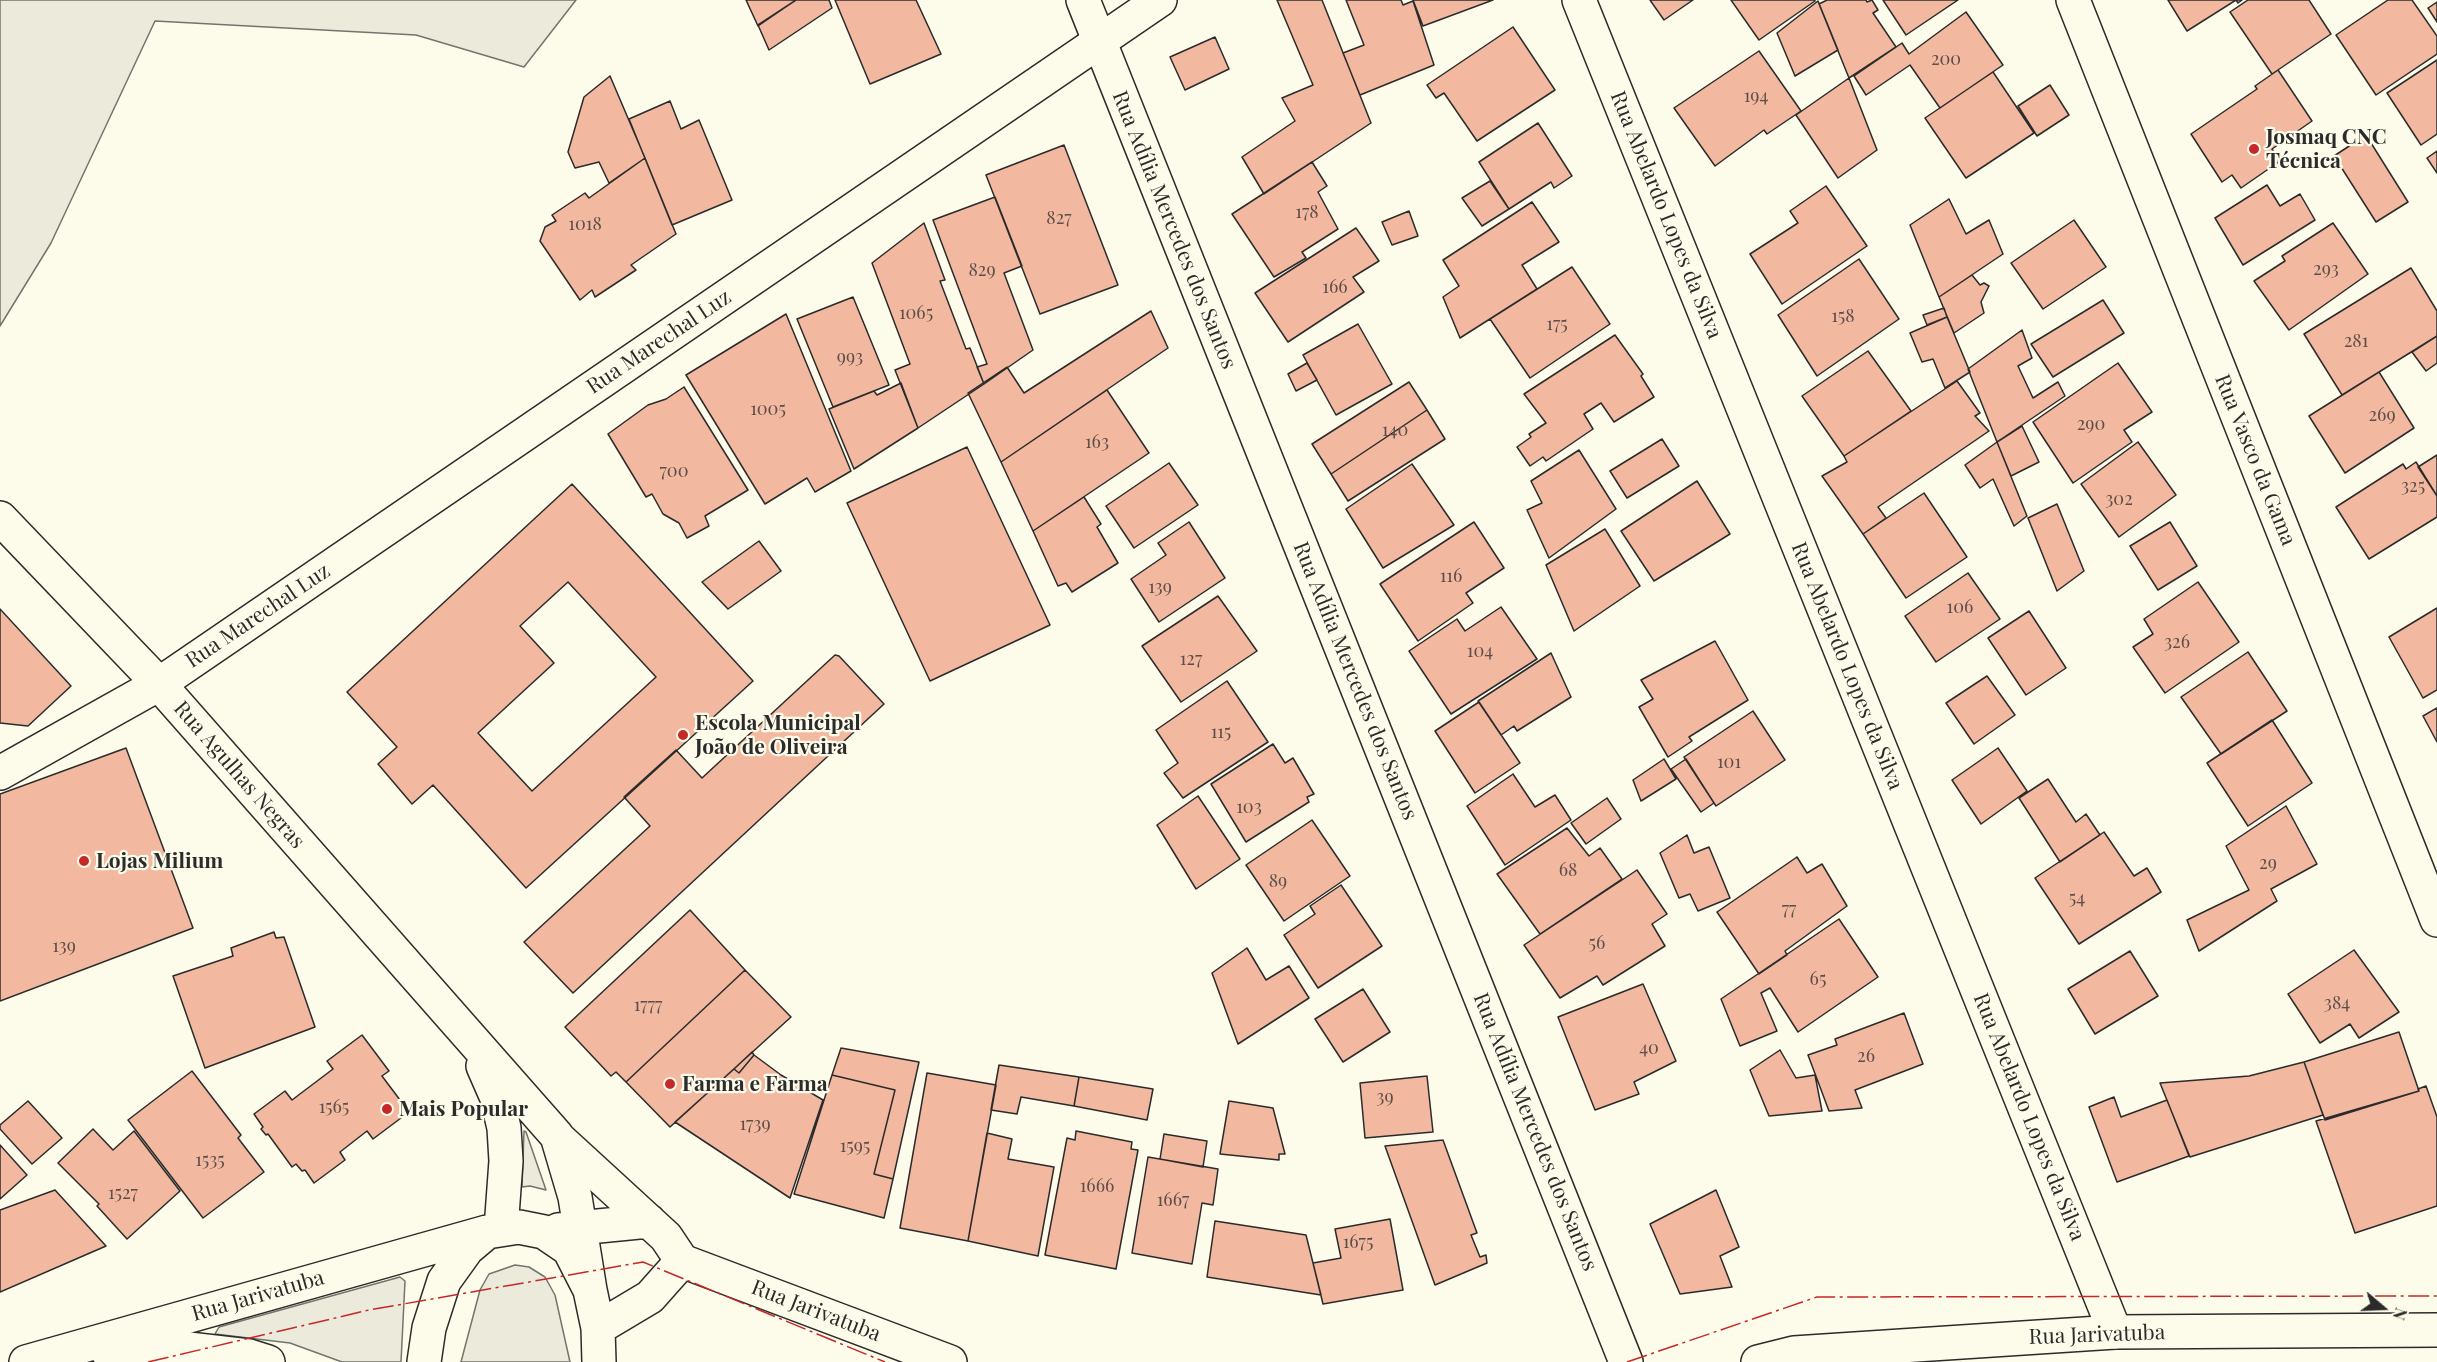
<!DOCTYPE html>
<meta charset="utf-8">
<style>
body{margin:0}
#map{position:relative;width:2437px;height:1362px;overflow:hidden;background:#fdfbea;font-family:"Playfair Display",serif}
canvas{display:block}
.north{position:absolute;left:2353px;top:1278px;width:60px;height:60px;-webkit-text-stroke:4px #fdfbea;paint-order:stroke;rotate:109deg;font-size:16px;font-weight:700;line-height:24px;text-align:center;color:#2b2b2b}
.north::after{content:'';display:block;margin:auto;width:21px;height:27px;background:#2b2b2b;clip-path:polygon(50% 0,100% 100%,50% 72%,0 100%)}
</style>
<div id="map">
<canvas width="2437" height="1362"></canvas>
<div class="north">N</div>
</div>
<script>
const ctx = document.querySelector('canvas').getContext('2d');
ctx.lineJoin = 'round';
function fillPath(path, color) {
  ctx.fillStyle = color;
  ctx.fill(path, 'evenodd');
}
function poly(rows) {
  const path = new Path2D();
  for (const r of rows) {
    path.moveTo(r[0], r[1]);
    for (let i = 2; i < r.length; i += 2) path.lineTo(r[i], r[i + 1]);
  }
  return path;
}
function strokePath(path, color, width, dash) {
  ctx.strokeStyle = color;
  ctx.lineWidth = width;
  ctx.lineCap = dash ? 'butt' : 'round';
  ctx.setLineDash(dash || []);
  ctx.stroke(path);
}
function label(font, color, halo, rows, align = 'center') {
  ctx.font = font + ' "Playfair Display",serif';
  ctx.lineWidth = 4.5;
  ctx.setLineDash([]);
  ctx.textBaseline = 'middle';
  ctx.strokeStyle = halo;
  ctx.fillStyle = color;
  for (const [text, x, y, turn = 0] of rows) {
    ctx.save();
    ctx.translate(x, y);
    ctx.rotate((+turn || 0) * Math.PI / 180);
    ctx.textAlign = isNaN(turn) ? turn : align;
    if (halo) ctx.strokeText(text, 0, 0);
    ctx.fillText(text, 0, 0);
    ctx.restore();
  }
}
const green = poly([
 [0,0,576,0,524,67,416,35,155,21,51,243,0,326,0,0],
 [524,1131,526,1132,546,1190,530,1186,522,1187,524,1131],
 [515,1265,529,1267,545,1277,555,1295,570,1362,461,1362,480,1290,489,1274,515,1265],
 [400,1277,405,1281,401,1362,342,1362,290,1343,215,1334,219,1327,400,1277]
]);
fillPath(green, '#ecebdb');
strokePath(green, '#74746e', 1.5);
const building = poly([
 [746,0,796,0,758,26,746,0],
 [796,0,829,0,832,8,769,50,758,25,796,0],
 [835,0,916,0,941,54,870,84,835,0],
 [1277,0,1322,0,1371,123,1264,194,1242,157,1295,121,1282,98,1313,85,1277,0],
 [1346,0,1401,0,1403,5,1413,1,1434,65,1360,95,1343,53,1364,45,1346,0],
 [1413,0,1493,0,1423,26,1413,0],
 [1650,0,1693,0,1664,20,1650,0],
 [1731,0,1815,0,1815,1,1759,40,1731,0],
 [1827,0,1866,0,1867,2,1872,0,1878,10,1873,13,1896,47,1849,78,1819,4,1827,0],
 [1883,0,1958,0,1906,35,1883,0],
 [2168,0,2242,0,2238,3,2236,0,2187,31,2168,0],
 [2248,0,2309,0,2331,34,2272,74,2230,12,2248,0],
 [2388,0,2412,0,2437,36,2437,54,2376,95,2336,35,2388,0],
 [1818,1,1838,50,1795,76,1777,33,1818,1],
 [2437,2,2437,22,2428,8,2437,2],
 [1966,12,2003,65,1940,108,1910,65,1866,95,1854,76,1902,43,1909,54,1966,12],
 [1513,27,1555,90,1477,141,1444,93,1436,98,1427,85,1513,27],
 [1215,37,1229,69,1185,90,1170,57,1215,37],
 [1759,51,1801,111,1767,134,1764,130,1715,166,1674,108,1759,51],
 [2437,60,2437,134,2421,145,2387,93,2437,60],
 [2278,70,2312,121,2272,149,2280,161,2241,188,2232,175,2222,182,2191,134,2257,89,2255,86,2278,70],
 [1993,72,2034,133,1966,178,1925,118,1993,72],
 [610,76,645,158,609,183,599,162,575,168,568,152,584,97,610,76],
 [1849,78,1877,150,1838,178,1796,115,1849,78],
 [2050,85,2069,115,2037,136,2018,106,2050,85],
 [670,101,681,129,699,120,732,200,672,225,629,119,670,101],
 [1538,123,1572,176,1554,188,1551,182,1509,209,1479,162,1538,123],
 [2366,135,2408,202,2376,222,2334,156,2366,135],
 [1064,145,1118,285,1040,314,986,175,1064,145],
 [2437,151,2437,173,2427,158,2437,151],
 [645,158,676,234,631,265,636,270,595,297,592,290,580,300,540,241,545,227,556,221,552,215,585,193,589,198,645,158],
 [1312,162,1327,186,1318,192,1338,229,1302,252,1306,258,1274,277,1232,214,1312,162],
 [1490,181,1509,209,1482,226,1462,198,1490,181],
 [2267,185,2280,206,2300,194,2315,220,2243,265,2215,218,2267,185],
 [1826,186,1867,246,1782,304,1750,254,1798,223,1790,211,1826,186],
 [995,197,1022,266,1004,273,1033,350,984,384,977,367,987,364,933,220,995,197],
 [1949,199,1966,234,1989,220,2003,254,1939,297,1910,225,1949,199],
 [1532,202,1559,242,1522,265,1537,289,1460,338,1443,297,1459,286,1443,260,1532,202],
 [1409,211,1418,236,1392,245,1382,222,1409,211],
 [2074,220,2106,267,2043,309,2011,263,2074,220],
 [924,223,945,280,940,281,966,349,970,348,984,384,918,428,895,370,910,364,872,263,924,223],
 [2333,223,2368,274,2289,330,2254,281,2285,261,2282,256,2333,223],
 [1356,228,1379,261,1353,277,1364,292,1288,342,1255,293,1356,228],
 [1859,259,1899,319,1817,376,1778,315,1859,259],
 [1572,267,1610,324,1530,378,1490,319,1572,267],
 [2411,268,2437,311,2437,336,2342,395,2304,334,2411,268],
 [1972,275,1980,285,1984,283,1989,286,1981,302,1984,313,1954,333,1939,297,1972,275],
 [853,297,889,385,833,407,797,319,853,297],
 [2103,300,2124,333,2053,377,2031,344,2103,300],
 [1944,308,1947,317,1927,325,1923,315,1944,308],
 [1151,311,1168,348,1001,462,968,393,1007,367,1024,393,1151,311],
 [786,314,851,471,815,492,807,478,765,504,686,375,786,314],
 [1947,317,1970,372,1945,388,1933,359,1922,362,1910,333,1947,317],
 [1358,324,1392,384,1336,415,1303,355,1358,324],
 [2022,330,2032,358,2018,366,2033,398,2058,382,2065,396,1997,442,1968,369,2022,330],
 [1615,335,1643,374,1641,376,1654,397,1614,422,1601,403,1584,414,1593,429,1546,461,1543,457,1530,466,1517,447,1531,437,1529,434,1546,423,1524,394,1615,335],
 [2437,336,2437,363,2426,371,2412,352,2437,336],
 [1868,351,1911,411,1844,456,1802,396,1868,351],
 [1307,363,1317,380,1296,391,1288,374,1307,363],
 [2118,363,2152,412,2124,430,2132,442,2073,483,2033,422,2118,363],
 [2379,372,2414,428,2345,473,2309,416,2379,372],
 [1957,381,1980,413,1975,416,1989,431,1878,507,1886,518,1863,534,1822,476,1847,462,1844,456,1957,381],
 [1409,382,1427,410,1331,474,1312,444,1409,382],
 [901,383,918,428,854,469,829,409,874,391,877,395,901,383],
 [684,387,748,490,705,516,709,526,687,538,679,523,663,514,652,494,646,497,608,434,648,405,666,399,684,387],
 [1107,390,1149,453,1033,531,1001,462,1107,390],
 [1427,410,1445,439,1348,501,1331,474,1427,410],
 [2022,426,2039,462,2011,476,1997,442,2022,426],
 [1662,439,1679,466,1627,498,1610,471,1662,439],
 [1997,442,2027,516,2014,526,1993,479,1980,488,1965,465,1997,442],
 [2138,442,2176,495,2119,537,2081,484,2138,442],
 [967,447,1050,625,930,681,847,503,967,447],
 [1579,450,1616,509,1549,558,1527,510,1542,503,1531,481,1579,450],
 [2437,455,2437,496,2418,467,2437,455],
 [2416,462,2437,496,2437,517,2369,559,2336,507,2403,464,2406,469,2416,462],
 [1169,463,1198,505,1134,548,1106,506,1169,463],
 [1412,464,1454,525,1383,568,1346,509,1412,464],
 [1697,481,1730,534,1654,581,1621,531,1697,481],
 [572,484,753,681,526,888,433,785,412,804,378,764,397,747,347,692,572,484],
 [568,582,656,677,532,791,478,733,554,663,520,626,568,582],
 [1924,493,1967,557,1906,598,1863,534,1924,493],
 [1084,497,1101,524,1097,527,1118,563,1072,592,1066,583,1058,586,1033,531,1084,497],
 [2057,504,2084,571,2057,591,2028,518,2057,504],
 [1189,522,1225,578,1159,622,1131,579,1166,555,1158,543,1189,522],
 [1474,522,1504,568,1466,593,1473,603,1418,641,1380,584,1474,522],
 [2170,522,2197,566,2158,590,2130,546,2170,522],
 [1605,529,1640,586,1574,631,1546,565,1605,529],
 [759,541,781,571,728,609,702,582,759,541],
 [1968,573,2000,619,1936,662,1905,616,1968,573],
 [2198,582,2239,642,2165,693,2133,647,2153,634,2144,619,2198,582],
 [1218,596,1257,651,1181,702,1142,646,1218,596],
 [1501,607,1537,659,1451,714,1409,651,1457,619,1465,631,1501,607],
 [2437,608,2437,690,2423,698,2389,637,2437,608],
 [0,609,71,686,28,726,0,723,0,609],
 [2029,611,2066,668,2026,695,1988,638,2029,611],
 [1715,641,1748,700,1689,737,1692,741,1668,757,1639,707,1653,699,1641,680,1715,641],
 [2248,652,2287,711,2221,754,2181,697,2248,652],
 [1551,653,1571,697,1517,731,1514,726,1501,735,1478,701,1551,653],
 [835,655,839,656,884,704,573,993,524,942,650,826,624,797,676,750,702,778,835,655],
 [1987,676,2015,715,1974,744,1946,703,1987,676],
 [1227,681,1268,742,1183,798,1164,773,1178,763,1156,730,1227,681],
 [1479,702,1520,763,1475,793,1435,731,1479,702],
 [2437,708,2437,742,2423,716,2437,708],
 [1753,711,1785,760,1716,806,1684,757,1753,711],
 [2272,720,2312,783,2248,826,2207,763,2272,720],
 [1273,744,1285,763,1293,758,1314,794,1307,797,1309,802,1246,842,1211,784,1273,744],
 [126,748,193,928,0,1001,0,794,126,748],
 [1998,748,2027,791,1981,824,1952,780,1998,748],
 [1664,759,1676,779,1641,801,1633,780,1664,759],
 [1686,759,1714,803,1701,812,1671,769,1686,759],
 [1513,774,1535,807,1555,795,1571,820,1505,865,1467,806,1513,774],
 [2048,779,2076,822,2086,814,2100,835,2060,862,2019,798,2048,779],
 [1198,796,1240,859,1196,889,1157,825,1198,796],
 [1607,798,1621,819,1586,844,1571,823,1607,798],
 [2286,806,2317,864,2271,889,2277,901,2199,951,2187,920,2249,890,2226,846,2286,806],
 [1312,820,1350,876,1284,921,1246,865,1312,820],
 [1567,828,1589,856,1600,848,1622,879,1540,934,1497,874,1567,828],
 [2104,832,2134,876,2147,868,2161,892,2079,944,2035,878,2104,832],
 [1687,835,1694,853,1709,847,1730,898,1698,911,1690,894,1679,898,1660,853,1687,835],
 [1797,857,1807,873,1822,864,1847,906,1785,951,1787,955,1759,974,1717,912,1797,857],
 [1637,870,1667,914,1652,924,1665,946,1603,985,1597,976,1560,998,1524,945,1637,870],
 [1341,885,1382,946,1318,988,1284,935,1315,914,1310,906,1341,885],
 [690,910,745,970,626,1082,616,1072,611,1076,565,1027,690,910],
 [1839,919,1878,977,1798,1032,1770,988,1761,993,1777,1031,1740,1046,1721,999,1839,919],
 [274,932,276,938,284,937,315,1027,205,1068,173,976,233,956,231,948,274,932],
 [1247,948,1266,980,1289,966,1309,998,1238,1044,1212,973,1247,948],
 [2354,950,2399,1012,2359,1038,2350,1024,2320,1043,2288,994,2354,950],
 [2130,951,2158,996,2095,1034,2068,989,2130,951],
 [745,970,791,1017,670,1127,626,1082,745,970],
 [1643,984,1676,1061,1634,1082,1639,1094,1595,1110,1558,1017,1643,984],
 [1363,989,1390,1032,1343,1062,1315,1019,1363,989],
 [1904,1013,1923,1064,1855,1090,1862,1108,1829,1111,1808,1055,1837,1045,1835,1039,1904,1013],
 [2399,1032,2419,1091,2325,1120,2304,1062,2399,1032],
 [362,1035,389,1071,382,1076,409,1112,373,1139,367,1131,340,1152,345,1160,314,1183,305,1170,302,1171,296,1164,292,1167,268,1134,266,1135,261,1129,263,1127,254,1114,285,1091,292,1100,333,1069,327,1061,362,1035],
 [841,1048,919,1062,893,1179,874,1174,895,1090,832,1075,841,1048],
 [1780,1050,1796,1078,1815,1075,1822,1111,1769,1116,1750,1070,1780,1050],
 [752,1052,754,1055,739,1073,734,1069,752,1052],
 [754,1055,781,1075,823,1100,790,1198,675,1122,734,1069,739,1073,754,1055],
 [2304,1062,2323,1115,2190,1157,2160,1083,2249,1076,2304,1062],
 [999,1065,1079,1077,1074,1106,1021,1097,1017,1114,991,1110,999,1065],
 [192,1071,241,1135,238,1138,264,1172,203,1218,128,1120,192,1071],
 [927,1073,996,1085,968,1241,900,1228,927,1073],
 [832,1075,895,1090,874,1174,893,1179,884,1218,794,1194,832,1075],
 [1427,1076,1433,1132,1365,1138,1360,1083,1427,1076],
 [1079,1077,1153,1089,1147,1120,1074,1106,1079,1077],
 [2426,1086,2437,1117,2437,1206,2355,1233,2316,1121,2419,1091,2418,1089,2426,1086],
 [2114,1097,2121,1117,2167,1100,2189,1156,2117,1182,2089,1107,2114,1097],
 [28,1101,62,1138,32,1164,0,1129,0,1125,28,1101],
 [1229,1101,1273,1108,1285,1154,1279,1154,1279,1160,1220,1154,1229,1101],
 [93,1129,113,1150,134,1131,180,1191,127,1239,97,1206,99,1204,58,1163,93,1129],
 [1076,1131,1132,1142,1131,1149,1138,1150,1116,1269,1045,1255,1067,1138,1075,1140,1076,1131],
 [987,1133,1012,1139,1008,1159,1054,1167,1038,1256,968,1241,987,1133],
 [1164,1134,1207,1141,1203,1167,1160,1159,1164,1134],
 [1443,1140,1477,1233,1471,1235,1480,1257,1486,1255,1487,1263,1435,1285,1385,1146,1443,1140],
 [0,1145,27,1175,0,1199,0,1145],
 [1148,1157,1218,1169,1213,1205,1202,1203,1192,1264,1132,1253,1148,1157],
 [55,1190,106,1246,0,1292,0,1210,55,1190],
 [1716,1190,1739,1247,1720,1256,1732,1287,1680,1294,1650,1224,1716,1190],
 [1390,1219,1403,1290,1323,1304,1313,1263,1341,1258,1335,1229,1390,1219],
 [1215,1221,1306,1235,1321,1295,1207,1277,1215,1221]
]);
fillPath(building, '#f2b8a0');
strokePath(building, '#2b2b2b', 1.5);
const street = poly([
 [1083,0,1626,1362],
 [1579,0,2115,1332],
 [2073,0,2437,920],
 [0,773,159,684]
]);
const secondary = poly([
 [0,518,159,684,557,1136,575,1197,590,1290],
 [159,684,1160,0],
 [483,1066,497,1098,504,1128,506,1161,501,1229],
 [558,1138,666,1237,682,1261,950,1362],
 [558,1230,649,1221],
 [598,1328,650,1297,682,1261],
 [109,1354,180,1348,249,1356,268,1362],
 [26,1362,487,1232,519,1227,544,1232,569,1249,590,1290,598,1328,599,1362],
 [424,1362,429,1328,444,1281,467,1249,486,1233],
 [1758,1362,1794,1353,2115,1332,2437,1330]
]);
strokePath(street, '#2b2b2b', 36);
strokePath(secondary, '#2b2b2b', 36);
strokePath(street, '#fdfbea', 33);
strokePath(secondary, '#fdfbea', 33);
strokePath(poly([
 [148,1362,369,1310,643,1262,885,1362],
 [1627,1362,1817,1297,2437,1296]
]), '#c62828', 1.5, [21, 4.5, 3, 4.5]);
for (const [x, y, r, color] of [
 [2254,149,6,"#c62828"],
 [683,735,6,"#c62828"],
 [84,861,6,"#c62828"],
 [670,1084,6,"#c62828"],
 [387,1109,6,"#c62828"]
]) {
  const dot = new Path2D();
  dot.arc(x, y, r, 0, 2 * Math.PI);
  ctx.fillStyle = color;
  ctx.fill(dot);
  strokePath(dot, '#fdfbea', 2);
}
label('18px', '#5d4e48', null, [
 ["200",1946,59],
 ["194",1756,96],
 ["178",1307,212],
 ["827",1059,218],
 ["1018",585,224],
 ["293",2326,269],
 ["829",982,270],
 ["166",1335,287],
 ["1065",916,313],
 ["158",1843,316],
 ["175",1557,324],
 ["281",2356,341],
 ["993",850,357],
 ["1005",768,409],
 ["269",2382,415],
 ["290",2091,424],
 ["140",1395,430],
 ["163",1097,442],
 ["700",674,471],
 ["325",2413,486],
 ["302",2119,499],
 ["116",1451,576],
 ["139",1160,587],
 ["106",1960,607],
 ["326",2177,642],
 ["104",1480,651],
 ["127",1191,659],
 ["115",1221,732],
 ["101",1729,762],
 ["103",1249,807],
 ["29",2268,863],
 ["68",1568,870],
 ["89",1278,881],
 ["54",2077,898],
 ["77",1789,909],
 ["56",1597,943],
 ["139",64,946],
 ["65",1818,979],
 ["384",2337,1003],
 ["1777",648,1005],
 ["40",1649,1048],
 ["26",1866,1056],
 ["39",1385,1097],
 ["1565",334,1107],
 ["1739",755,1124],
 ["1595",855,1146],
 ["1535",210,1160],
 ["1666",1097,1186],
 ["1527",123,1193],
 ["1667",1173,1200],
 ["1675",1358,1242]
]);
label('bold 21px', '#2b2b2b', '#fdfbea', [
 ["Josmaq CNC",2266,137],
 ["Técnica",2266,161],
 ["Escola Municipal",695,723],
 ["João de Oliveira",695,747],
 ["Lojas Milium",96,861],
 ["Farma e Farma",682,1084],
 ["Mais Popular",399,1109]
], 'left');
label('21px', '#2b2b2b', '#fdfbea', [
 ["Rua Abelardo Lopes da Silva",1666,215,68],
 ["Rua Adília Mercedes dos Santos",1174,230,68],
 ["Rua Marechal Luz",659,342,-34],
 ["Rua Vasco da Gama",2255,460,68],
 ["Rua Marechal Luz",258,616,-34],
 ["Rua Abelardo Lopes da Silva",1847,666,68],
 ["Rua Adília Mercedes dos Santos",1355,681,68],
 ["Rua Agulhas Negras",239,775,49],
 ["Rua Abelardo Lopes da Silva",2029,1117,68],
 ["Rua Adília Mercedes dos Santos",1535,1132,68],
 ["Rua Jarivatuba",258,1296,-16],
 ["Rua Jarivatuba",816,1311,21],
 ["Rua Jarivatuba",2097,1335,-2]
]);
</script>
